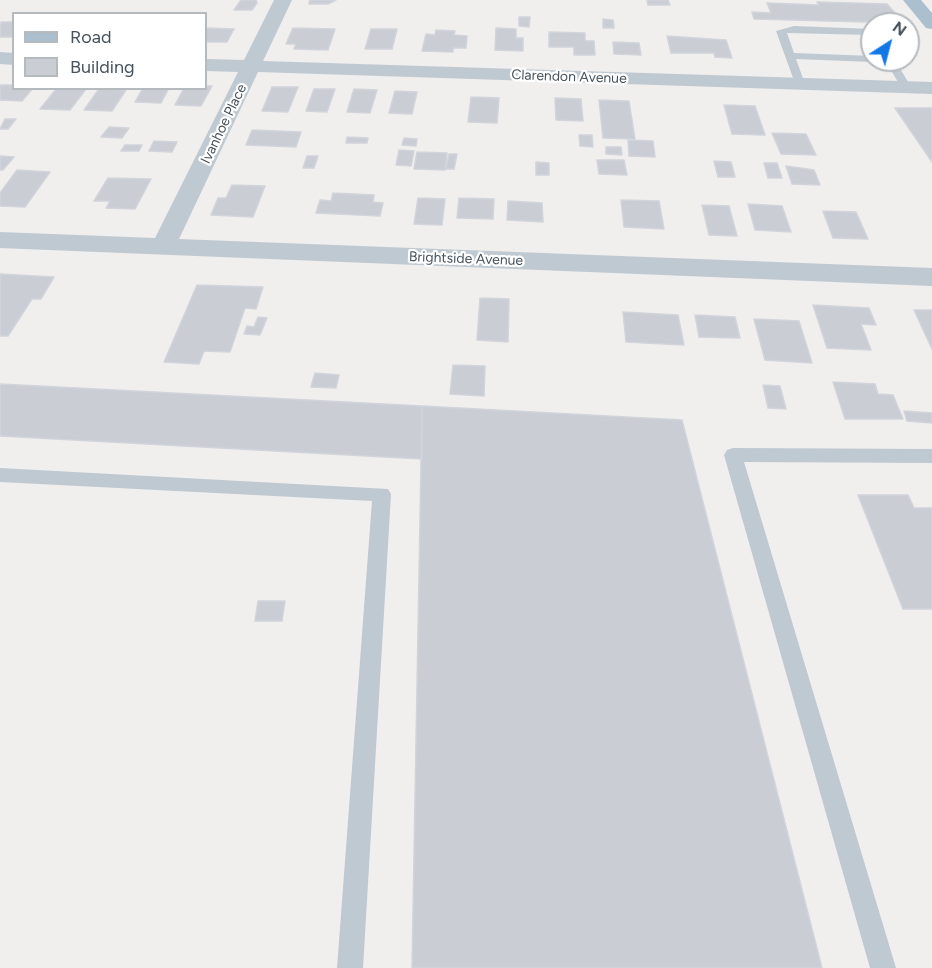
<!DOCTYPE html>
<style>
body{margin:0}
#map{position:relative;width:932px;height:968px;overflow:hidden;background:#f1eeee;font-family:Figtree,sans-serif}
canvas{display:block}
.legend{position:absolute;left:12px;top:12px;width:195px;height:78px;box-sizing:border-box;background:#fff;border:2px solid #b5babe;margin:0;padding:8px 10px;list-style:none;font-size:18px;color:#45525c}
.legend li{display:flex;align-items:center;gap:12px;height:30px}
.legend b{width:30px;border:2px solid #b5babe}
.north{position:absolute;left:860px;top:12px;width:60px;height:60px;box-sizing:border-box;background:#fff;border:2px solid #b5babe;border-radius:50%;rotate:36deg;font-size:16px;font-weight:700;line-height:24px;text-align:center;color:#45525c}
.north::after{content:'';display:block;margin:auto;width:21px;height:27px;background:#1278e6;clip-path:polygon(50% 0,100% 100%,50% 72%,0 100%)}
</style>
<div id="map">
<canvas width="932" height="968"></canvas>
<ul class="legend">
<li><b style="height:8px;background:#acbfce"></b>Road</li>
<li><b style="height:16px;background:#cacdd3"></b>Building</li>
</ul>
<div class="north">N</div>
</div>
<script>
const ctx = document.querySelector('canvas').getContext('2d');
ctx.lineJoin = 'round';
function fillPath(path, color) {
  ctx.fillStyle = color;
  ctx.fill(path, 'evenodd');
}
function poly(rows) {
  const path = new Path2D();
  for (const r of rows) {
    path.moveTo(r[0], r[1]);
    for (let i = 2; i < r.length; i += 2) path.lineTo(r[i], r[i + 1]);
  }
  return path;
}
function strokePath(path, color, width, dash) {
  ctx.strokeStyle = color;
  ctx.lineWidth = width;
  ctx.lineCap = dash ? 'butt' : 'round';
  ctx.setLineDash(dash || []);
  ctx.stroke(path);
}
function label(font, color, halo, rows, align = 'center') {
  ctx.font = font + ' Figtree,sans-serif';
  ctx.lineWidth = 4.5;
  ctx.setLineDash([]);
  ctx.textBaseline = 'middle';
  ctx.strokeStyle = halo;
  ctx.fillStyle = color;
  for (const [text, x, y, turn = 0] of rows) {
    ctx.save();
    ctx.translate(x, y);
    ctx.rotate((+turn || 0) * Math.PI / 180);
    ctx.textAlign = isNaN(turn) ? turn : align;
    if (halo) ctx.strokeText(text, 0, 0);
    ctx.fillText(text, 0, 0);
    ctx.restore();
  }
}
const building = poly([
 [241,0,256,0,257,3,252,10,234,10,241,0],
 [310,0,336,0,328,4,309,4,310,0],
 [647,0,668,0,670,5,648,5,647,0],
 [817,2,887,4,904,23,754,19,752,12,771,13,767,3,819,5,817,2],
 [519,17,530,17,529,27,519,26,519,17],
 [603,19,613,20,614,28,603,28,603,19],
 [1,22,14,22,12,37,0,37,1,22],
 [206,28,234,29,227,42,206,42,206,28],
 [293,28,335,29,328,50,294,49,296,44,286,44,293,28],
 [496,28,516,29,516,38,523,38,523,51,495,50,496,28],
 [371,29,397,29,392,49,365,49,371,29],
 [436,30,455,31,454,35,467,36,466,48,453,48,453,52,422,51,426,34,435,35,436,30],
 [549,32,585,33,585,41,594,41,595,55,574,55,574,47,549,47,549,32],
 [667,36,726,40,732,58,715,57,714,53,671,53,667,36],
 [613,42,639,43,641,55,614,54,613,42],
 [0,85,14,85,14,88,33,88,22,101,0,100,0,85],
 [206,86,212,86,201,106,175,105,184,88,206,88,206,86],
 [272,87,298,87,288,112,262,111,272,87],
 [57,88,82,88,86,89,70,110,40,109,57,88],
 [143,88,169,88,161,103,135,102,143,88],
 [99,89,126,90,112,111,84,110,99,89],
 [314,89,335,89,327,112,306,111,314,89],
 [354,89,377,90,370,113,347,112,354,89],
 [395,91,417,92,412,114,389,113,395,91],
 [471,97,499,98,497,123,468,122,471,97],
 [555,98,581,99,583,121,556,120,555,98],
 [599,100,629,101,635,139,603,138,599,100],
 [724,105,755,106,765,135,732,134,724,105],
 [895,108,932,108,932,162,895,108],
 [5,119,16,119,8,129,0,129,5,119],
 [109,127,129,128,122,138,101,137,109,127],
 [252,130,301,132,296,147,246,145,252,130],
 [772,133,806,134,816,155,781,154,772,133],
 [579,135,592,135,593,147,580,146,579,135],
 [347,137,368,138,367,143,346,143,347,137],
 [404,138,417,139,416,146,402,145,404,138],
 [628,140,653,141,655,157,629,156,628,140],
 [154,141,177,142,172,152,149,151,154,141],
 [125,145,142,145,139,151,121,151,125,145],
 [606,147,621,147,622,155,606,154,606,147],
 [399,150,414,151,411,166,396,165,399,150],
 [417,152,447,153,445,170,414,169,417,152],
 [449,154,457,154,454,169,446,169,449,154],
 [0,156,14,157,3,170,0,170,0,156],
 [307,156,318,156,314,168,303,168,307,156],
 [597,160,624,160,627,175,599,174,597,160],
 [714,161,731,162,735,177,718,177,714,161],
 [536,162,549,163,549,175,536,175,536,162],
 [764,163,777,163,782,178,768,178,764,163],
 [786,166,814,170,820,185,792,184,786,166],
 [17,170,50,172,25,207,0,206,0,193,17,170],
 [108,178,151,179,135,209,106,208,110,201,94,201,108,178],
 [232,185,265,186,253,217,211,215,218,198,226,198,232,185],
 [333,193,374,195,373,202,383,203,380,216,316,213,320,200,331,201,333,193],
 [418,198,445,199,442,225,414,224,418,198],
 [459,198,494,199,493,219,457,218,459,198],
 [621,200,659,201,664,229,624,227,621,200],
 [508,201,542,203,543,222,507,220,508,201],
 [748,204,782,206,791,232,755,230,748,204],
 [702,205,729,206,737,236,709,235,702,205],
 [823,211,856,212,868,239,833,238,823,211],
 [0,274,54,277,41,299,32,299,8,336,0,336,0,274],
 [197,285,263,287,256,309,245,308,230,352,204,351,199,364,164,362,197,285],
 [480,298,509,299,508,342,477,340,480,298],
 [813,305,869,308,876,325,861,324,871,350,827,348,813,305],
 [914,310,932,310,932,349,914,310],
 [623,312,678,315,684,345,626,342,623,312],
 [695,315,735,317,740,338,699,337,695,315],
 [258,317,267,318,260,335,244,334,247,326,254,327,258,317],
 [754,319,799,321,812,363,765,360,754,319],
 [453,365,485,366,484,396,450,394,453,365],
 [315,373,339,375,336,388,311,387,315,373],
 [833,382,875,384,878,394,893,395,903,419,845,419,833,382],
 [0,384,422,406,422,459,0,436,0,384],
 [763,385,780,386,786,409,768,408,763,385],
 [422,406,682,420,822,968,412,968,422,406],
 [904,411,932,413,932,423,907,421,904,411],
 [858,495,908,495,914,508,932,508,932,609,903,609,858,495],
 [258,601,285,601,282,621,255,621,258,601]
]);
fillPath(building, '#cacdd3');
strokePath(building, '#d1d4da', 1.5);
fillPath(poly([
 [794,26,872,29,872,35,787,33,794,53,872,56,872,60,877,60,872,62,796,59,805,84,796,86,776,31,794,26],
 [885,60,895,60,911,87,910,89,902,89,885,60],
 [733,448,932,449,932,463,744,462,896,968,870,968,724,455,727,450,733,448],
 [0,468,388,489,391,494,363,968,337,968,372,501,0,482,0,468]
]), '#bec9d1');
fillPath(poly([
 [274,0,292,0,263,61,932,82,932,94,258,72,179,239,932,268,932,286,0,248,0,232,155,238,238,72,206,71,206,59,244,60,274,0],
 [0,52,14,53,14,65,0,64,0,52]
]), '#bec9d1');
fillPath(poly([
 [903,0,921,0,932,13,932,29,926,28,903,0]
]), '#acbfce');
label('14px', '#45525c', '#fff', [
 ["Clarendon Avenue",569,77,2],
 ["Ivanhoe Place",224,124,-64],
 ["Brightside Avenue",466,259,2]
]);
</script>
